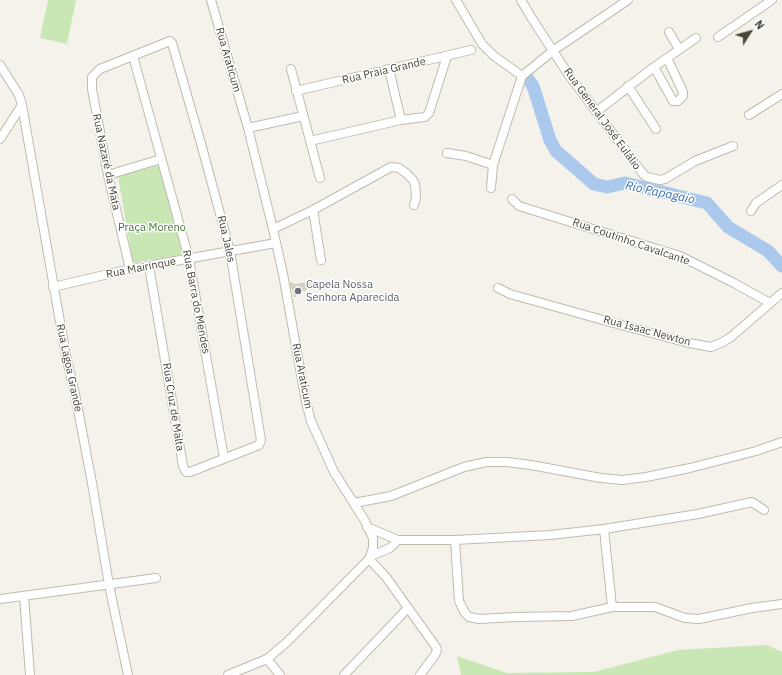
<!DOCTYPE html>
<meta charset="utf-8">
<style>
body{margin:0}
#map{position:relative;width:782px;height:675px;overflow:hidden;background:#f4f2ea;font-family:"IBM Plex Sans",sans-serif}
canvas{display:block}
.north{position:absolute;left:730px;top:12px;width:40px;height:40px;-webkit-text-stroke:3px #fff;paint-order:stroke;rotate:53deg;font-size:11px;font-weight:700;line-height:16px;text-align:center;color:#484438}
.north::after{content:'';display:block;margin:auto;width:14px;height:18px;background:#484438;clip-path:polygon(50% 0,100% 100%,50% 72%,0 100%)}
</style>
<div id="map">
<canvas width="782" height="675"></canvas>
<div class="north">N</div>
</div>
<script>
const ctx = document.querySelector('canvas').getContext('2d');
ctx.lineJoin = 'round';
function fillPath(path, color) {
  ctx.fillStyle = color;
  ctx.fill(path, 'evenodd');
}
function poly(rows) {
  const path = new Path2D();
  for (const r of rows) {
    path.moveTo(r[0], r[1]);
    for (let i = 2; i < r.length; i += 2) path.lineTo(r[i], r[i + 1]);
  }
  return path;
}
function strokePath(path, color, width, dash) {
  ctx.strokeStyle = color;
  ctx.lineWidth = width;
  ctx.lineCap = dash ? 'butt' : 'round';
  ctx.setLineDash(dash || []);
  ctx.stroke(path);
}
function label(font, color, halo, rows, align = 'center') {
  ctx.font = font + ' "IBM Plex Sans",sans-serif';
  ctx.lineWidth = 3;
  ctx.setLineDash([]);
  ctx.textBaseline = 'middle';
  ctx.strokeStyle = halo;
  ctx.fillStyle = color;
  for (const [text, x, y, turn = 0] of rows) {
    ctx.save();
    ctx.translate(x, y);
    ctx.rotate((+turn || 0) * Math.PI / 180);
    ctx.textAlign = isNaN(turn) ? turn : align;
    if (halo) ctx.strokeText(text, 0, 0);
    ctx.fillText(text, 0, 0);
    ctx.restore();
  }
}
fillPath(poly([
 [48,0,76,0,67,44,40,38],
 [160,165,185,254,133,263,118,176],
 [767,645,782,652,782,675,461,675,457,656,507,673,594,672,678,650]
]), '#c9e6b5');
strokePath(poly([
 [528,79,533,86,550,140,556,151,594,184,607,187,625,183,707,203,728,227,768,251,782,266]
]), '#aac9ed', 13);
const building = poly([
 [311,282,312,286,296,295,295,297,290,283,292,283,294,285,311,282]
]);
fillPath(building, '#d5d0c0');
strokePath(building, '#d0c8b3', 1);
const street = poly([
 [211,0,248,128,273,229,283,274,306,402,311,421,334,472,365,521,373,538,373,548,369,559,287,642,267,659,228,675],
 [456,0,482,44,494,56,522,76],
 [521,0,531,17,568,74,644,175,647,177,660,180,665,179,695,161,733,146],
 [669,32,679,49],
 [718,37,772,0],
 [133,56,189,259,224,458],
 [0,65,19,95,22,105,66,356,75,394,92,483,109,585,128,675],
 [654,67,673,101,678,101,683,96,683,92,667,58],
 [291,69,320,178],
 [389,69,401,120],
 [628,86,656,129],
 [296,91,471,50],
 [596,112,654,67,696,38],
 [749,115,782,94],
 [248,128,303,116],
 [0,139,22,105],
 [310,141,401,120,425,117,429,113,447,56],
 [447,153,466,156,493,165],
 [108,175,161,159],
 [491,188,493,165,522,76,554,50,628,0],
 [512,199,519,206,680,256,734,283,770,303],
 [313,210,321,260],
 [751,211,756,203,782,185],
 [273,229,313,210,391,167,399,168,406,173,412,179,415,184,416,198,414,205],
 [130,269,108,175,92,89,92,77,100,69,170,41,172,43,202,147,230,251,261,440,259,445,190,472,186,472,183,466,149,266],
 [53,287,130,269,276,243],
 [498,288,510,294,610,322,689,343,711,347,723,342,731,337,782,293],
 [354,503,391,496,464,467,486,462,507,462,531,465,601,478,622,480,646,477,690,468,756,451,782,442],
 [367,527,398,540,455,540,550,535,604,529,698,514,752,502,764,510],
 [604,529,612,607],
 [455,540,459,601,465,613,469,617,479,619,516,617,572,616,612,607,655,607,685,618,699,619,752,608,782,604],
 [371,556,390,548,398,540],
 [369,559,386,577,436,647,437,650,435,655,420,675],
 [24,596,30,675],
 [0,599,156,578],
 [267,659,280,675],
 [344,675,408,608]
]);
strokePath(street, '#bfbbad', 10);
strokePath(street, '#fff', 8);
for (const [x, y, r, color] of [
 [298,291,4,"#6b7280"]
]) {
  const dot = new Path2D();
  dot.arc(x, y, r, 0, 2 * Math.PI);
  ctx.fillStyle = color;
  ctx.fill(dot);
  strokePath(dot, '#fff', 1.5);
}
label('11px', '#484438', '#fff', [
 ["Rua Araticum",228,60,74],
 ["Rua Praia Grande",384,71,-13],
 ["Rua General José Eulálio",602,119,54],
 ["Rua Nazaré da Mata",106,162,78],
 ["Rua Jales",226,239,77],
 ["Rua Coutinho Cavalcante",631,242,19],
 ["Rua Mairinque",141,268,-11],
 ["Rua Barra do Mendes",196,302,79],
 ["Rua Isaac Newton",647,331,15],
 ["Rua Lagoa Grande",69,368,78],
 ["Rua Araticum",302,376,79],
 ["Rua Cruz de Malta",173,407,81]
]);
label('11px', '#40772e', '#fff', [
 ["Praça Moreno",152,228]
]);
label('11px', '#5b616d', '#fff', [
 ["Capela Nossa",306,285],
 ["Senhora Aparecida",306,298]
], 'left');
label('italic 12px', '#366caf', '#fff', [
 ["Rio Papagaio",660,193,12]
]);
</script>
